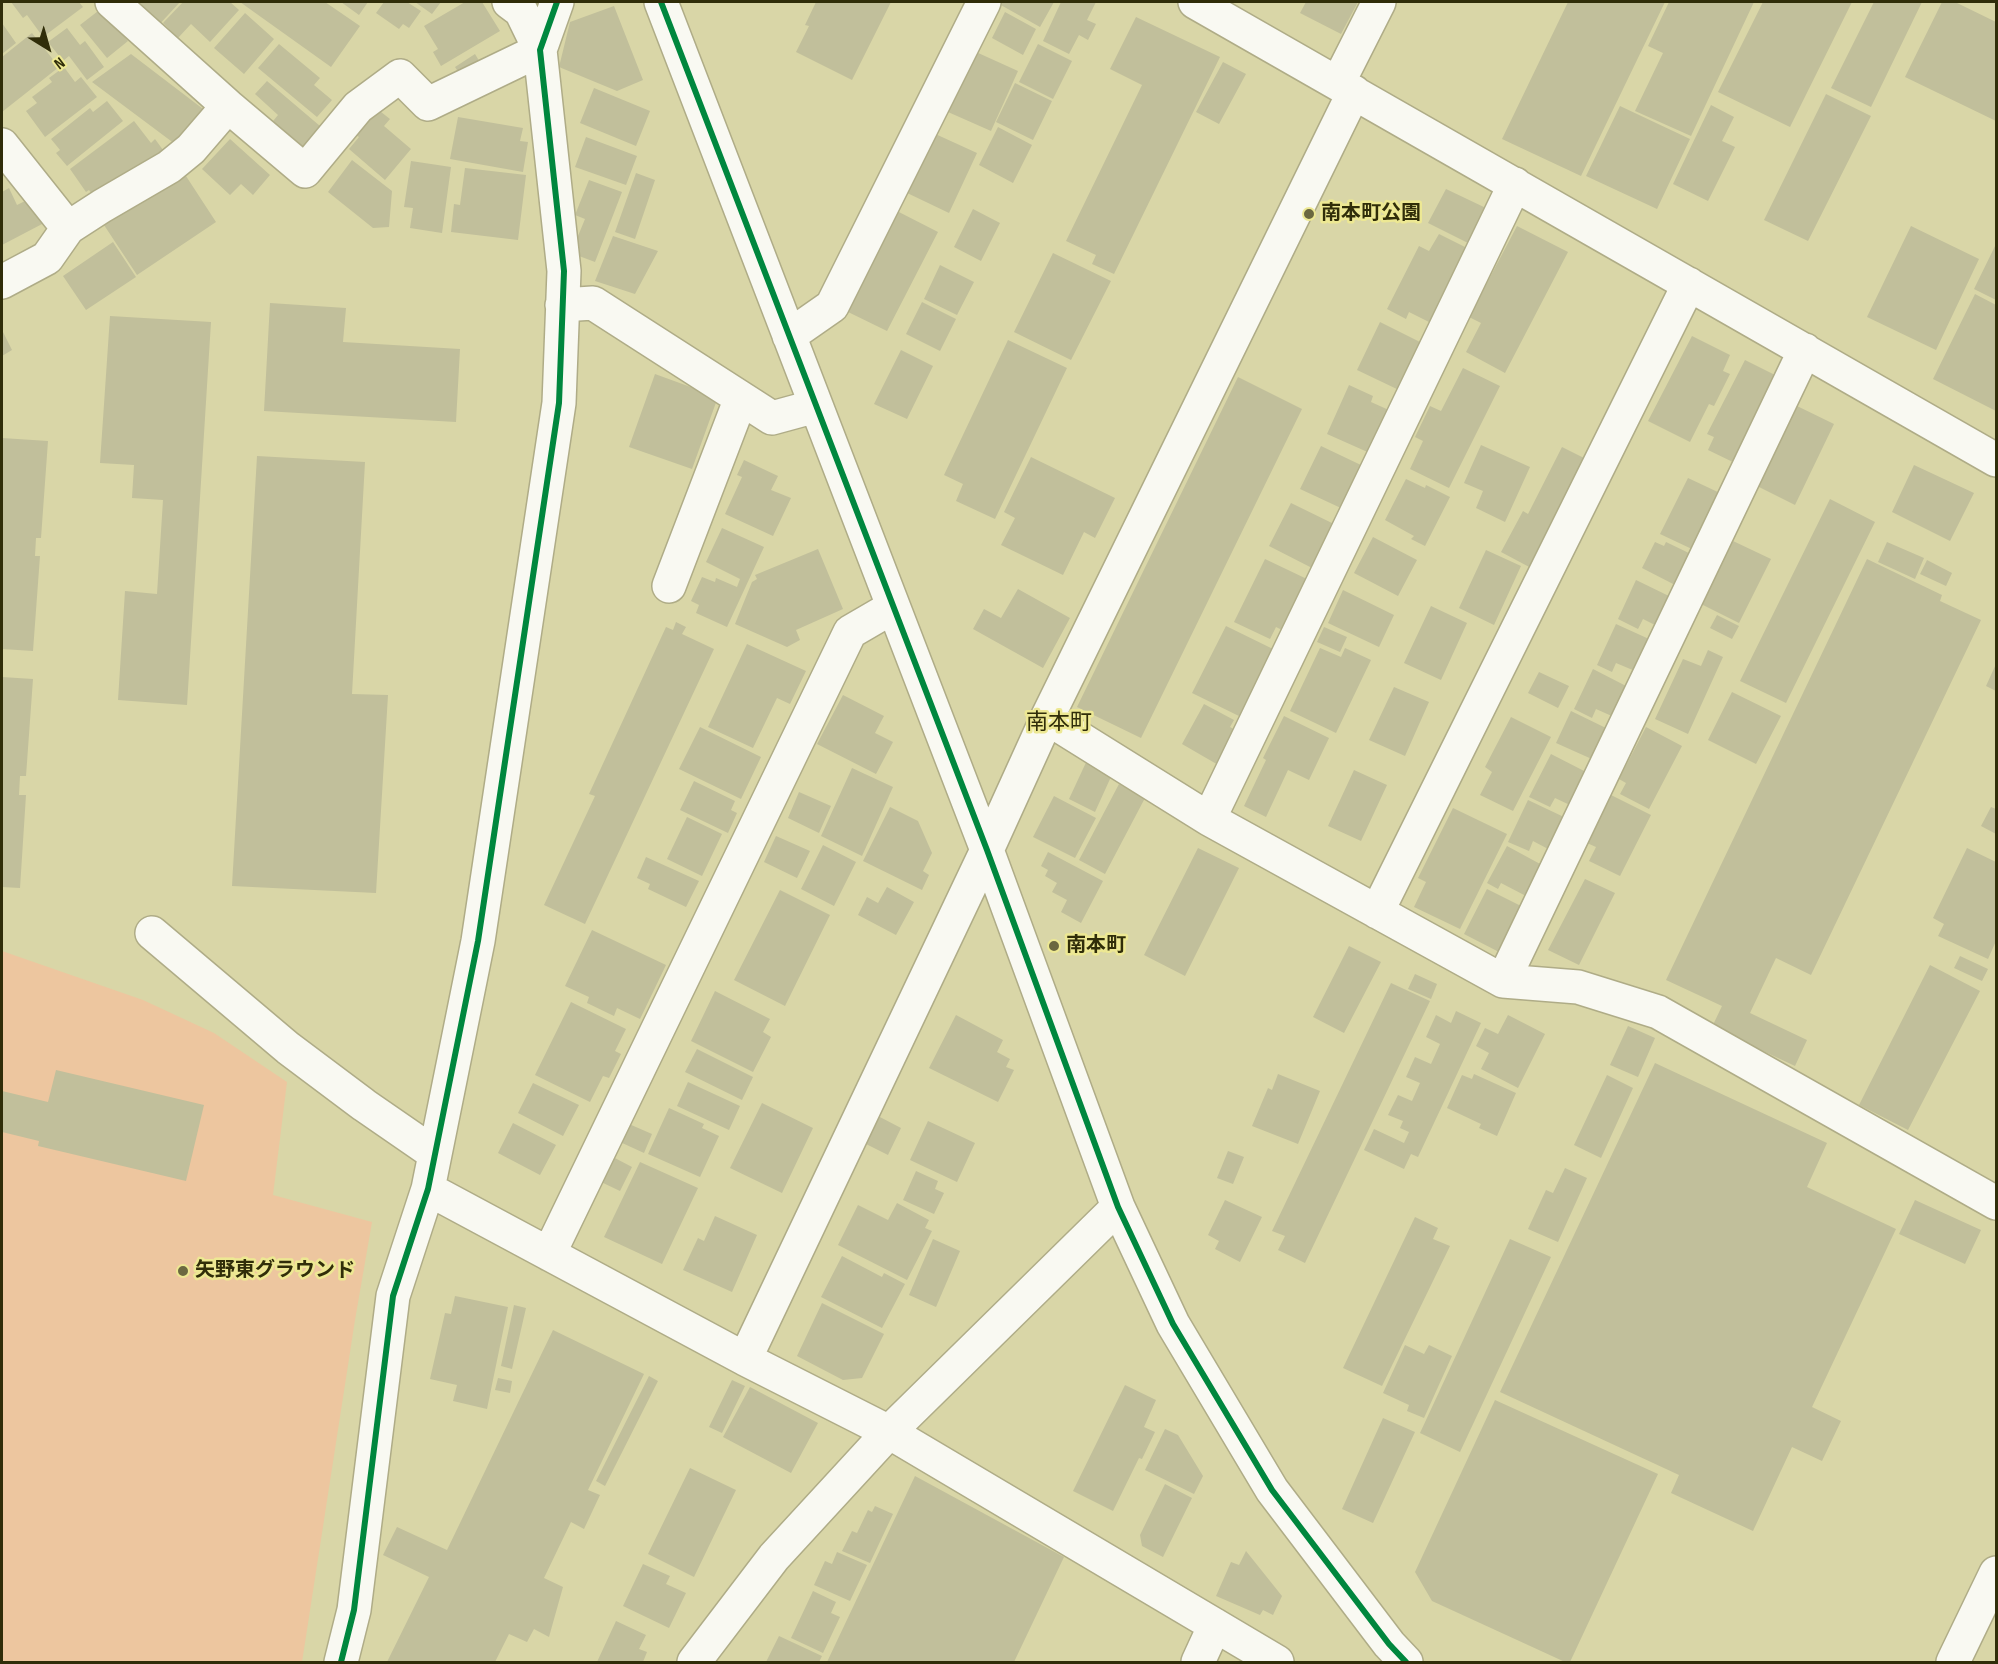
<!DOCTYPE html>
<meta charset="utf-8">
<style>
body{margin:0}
#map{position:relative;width:1998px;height:1664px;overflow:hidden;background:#d9d6a7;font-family:"Sofia Sans Condensed",sans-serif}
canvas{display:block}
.frame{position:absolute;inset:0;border:3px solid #302d09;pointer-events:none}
.north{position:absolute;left:18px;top:18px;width:60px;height:60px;-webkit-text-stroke:4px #ede893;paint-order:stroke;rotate:143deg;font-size:16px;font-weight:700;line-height:24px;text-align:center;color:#302d09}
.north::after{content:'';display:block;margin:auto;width:21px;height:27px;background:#302d09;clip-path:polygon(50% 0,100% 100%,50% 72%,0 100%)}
</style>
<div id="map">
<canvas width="1998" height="1664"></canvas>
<div class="frame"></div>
<div class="north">N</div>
</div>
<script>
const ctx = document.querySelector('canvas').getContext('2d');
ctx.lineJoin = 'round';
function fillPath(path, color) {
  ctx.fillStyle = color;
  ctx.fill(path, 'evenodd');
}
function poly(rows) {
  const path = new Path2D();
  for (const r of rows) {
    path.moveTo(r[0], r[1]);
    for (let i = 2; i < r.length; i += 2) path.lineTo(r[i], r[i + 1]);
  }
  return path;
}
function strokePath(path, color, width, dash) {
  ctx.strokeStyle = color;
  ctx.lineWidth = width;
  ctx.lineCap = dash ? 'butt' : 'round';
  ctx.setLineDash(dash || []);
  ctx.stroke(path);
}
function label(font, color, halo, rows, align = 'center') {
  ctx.font = font + ' "Sofia Sans Condensed","Noto Sans JP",sans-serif';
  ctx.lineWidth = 5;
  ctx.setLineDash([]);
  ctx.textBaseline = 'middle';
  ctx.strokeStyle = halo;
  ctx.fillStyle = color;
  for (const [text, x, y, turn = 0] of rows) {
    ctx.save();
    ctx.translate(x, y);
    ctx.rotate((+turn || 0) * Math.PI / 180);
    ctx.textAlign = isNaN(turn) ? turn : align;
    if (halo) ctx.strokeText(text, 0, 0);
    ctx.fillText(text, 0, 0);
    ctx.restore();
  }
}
fillPath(poly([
 [2,951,143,1000,214,1033,287,1082,273,1195,372,1222,355,1320,302,1662,2,1662]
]), '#edc69f');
fillPath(poly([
 [11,2,79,2,83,7,43,37,27,15,23,18],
 [130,2,180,2,157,27],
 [183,2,230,2,239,10,210,42,191,24,178,38,163,23],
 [240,2,325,2,360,26,331,67],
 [341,2,368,2,359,15],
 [384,2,407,2,421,11,409,28,403,24,399,29,376,13],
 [415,2,441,2,432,14],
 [465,2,482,2,500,31,441,66,433,52,438,49,424,26],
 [816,2,891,2,852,80,796,52,809,26,805,25],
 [1000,2,1054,2,1040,27,999,4],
 [1061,2,1096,2,1087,20,1096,24,1088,40,1079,35,1069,54,1043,41],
 [1306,2,1358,2,1341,34,1300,13],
 [1568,2,1665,2,1581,176,1502,139],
 [1669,2,1754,2,1691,136,1635,111,1663,53,1648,46],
 [1763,2,1852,2,1790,127,1718,92],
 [1874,2,1922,2,1871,107,1831,88],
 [1942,2,1955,2,1996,22,1996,121,1905,77],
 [614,6,643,80,617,91,559,67,570,22],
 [102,8,128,41,107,58,80,25],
 [1005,12,1036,29,1023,55,992,38],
 [245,13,274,39,244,74,214,48],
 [1136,17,1220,57,1114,274,1092,264,1096,255,1066,241,1142,85,1110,69],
 [2,23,16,43,2,54],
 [67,28,80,45,85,41,104,67,87,80,69,56,63,61,48,42],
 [32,33,59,67,2,112,2,57],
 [279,44,320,78,314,85,332,100,317,117,258,68],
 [1038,44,1072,61,1053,99,1019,82],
 [976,52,1018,71,991,131,948,112],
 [131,54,207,112,179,147,92,82],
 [475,54,481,64,461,76,455,67],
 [1223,62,1246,74,1219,124,1196,112],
 [64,67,75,82,81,77,97,97,45,137,26,111,37,103,32,97,52,82,49,78],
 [267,81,320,126,299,151,269,126,278,115,255,94],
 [1015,83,1052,101,1033,140,996,122],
 [594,88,650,111,636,146,580,123],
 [1826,94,1871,116,1808,241,1764,220],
 [107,101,123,121,67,166,56,153,60,150,51,139,90,108,93,112],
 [1711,105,1734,117,1722,141,1735,147,1708,201,1673,184],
 [1620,106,1690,139,1657,209,1586,176],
 [376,108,390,119,384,126,411,149,385,180,349,149,359,137,354,134],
 [458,117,523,128,520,141,528,142,523,172,450,159],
 [134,121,151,143,155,139,163,150,158,153,163,161,96,200,89,190,86,192,70,169],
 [998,127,1032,145,1013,183,979,165],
 [931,132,977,153,949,213,903,191],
 [586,137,637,156,626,185,575,167],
 [230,139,270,175,253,195,241,184,230,195,202,169],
 [352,160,392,191,389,227,373,228,328,192],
 [411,161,451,167,442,233,410,228,413,208,404,207],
 [465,168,526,175,518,240,451,232,454,204,460,205],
 [184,173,216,222,137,275,104,225],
 [636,173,655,180,635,239,615,232],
 [589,180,622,192,595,262,571,253,585,219,575,215],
 [9,188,17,205,31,198,44,223,2,245,2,192],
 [1446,189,1488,209,1470,244,1428,223],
 [973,209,1000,223,981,261,954,247],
 [895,210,938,232,887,331,844,310],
 [1517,226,1568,252,1505,373,1466,352,1481,323,1469,317],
 [1911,226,1979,259,1936,350,1867,317],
 [1439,234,1471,250,1433,324,1409,312,1406,319,1387,309,1419,246,1429,251],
 [613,236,658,251,635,294,595,281],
 [113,242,136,277,86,310,63,276],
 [1996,244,1996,300,1974,289],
 [1053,253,1111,281,1071,360,1014,332],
 [940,265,974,282,957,315,924,299],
 [1975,294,1996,305,1996,411,1933,379],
 [922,302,956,319,940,351,906,334],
 [270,303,346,308,343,342,460,349,456,422,264,411],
 [110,316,211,322,187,705,118,700,125,591,157,594,163,500,132,498,134,465,100,463],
 [1380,322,1424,344,1401,391,1357,370],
 [2,330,12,350,2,356],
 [1692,336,1730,355,1723,371,1730,374,1714,406,1709,404,1690,442,1648,421],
 [1008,340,1067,368,995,519,956,501,963,484,944,475],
 [901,350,933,366,907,419,874,404],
 [1745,360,1781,378,1737,464,1708,450,1714,437,1707,434],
 [1463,368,1500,386,1449,488,1410,469,1423,441,1415,437,1430,406,1441,411],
 [655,374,718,397,692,469,629,447],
 [1238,377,1302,409,1141,738,1077,707],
 [1349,385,1373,396,1371,402,1391,411,1372,454,1327,434],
 [1797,406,1834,424,1795,505,1757,486],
 [2,438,48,441,41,538,36,538,35,556,40,556,33,651,2,649],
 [1481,445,1530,467,1505,522,1476,508,1483,491,1464,483],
 [1321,446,1363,466,1343,509,1300,489],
 [1562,447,1588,460,1533,569,1501,552,1523,511,1528,514],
 [257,456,365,462,352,694,388,695,376,893,232,886],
 [1031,457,1115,498,1095,538,1084,532,1063,575,1001,545,1015,518,1004,512],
 [744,460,778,476,771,490,791,498,773,536,725,514,742,477,737,475],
 [1914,465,1974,493,1950,541,1892,512],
 [1688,478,1722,494,1694,550,1660,534],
 [1406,479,1425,488,1426,485,1450,497,1425,546,1411,539,1414,536,1385,520],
 [1830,499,1875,522,1786,703,1740,681],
 [1291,503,1336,525,1314,569,1269,546],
 [722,528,764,547,727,627,696,613,699,605,691,601,702,577,715,582,716,578,737,587,740,579,706,562],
 [1373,537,1417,560,1398,596,1354,573],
 [1733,541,1771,559,1739,623,1701,604],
 [1655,542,1664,546,1666,542,1693,555,1677,586,1642,568],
 [1887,542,1924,558,1915,579,1878,562],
 [818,549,843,609,796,630,800,640,787,647,735,624,752,582,757,579,755,575],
 [1486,550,1521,566,1494,625,1459,608],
 [1265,559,1309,580,1284,631,1276,627,1270,639,1234,622],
 [1867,559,1942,595,1940,601,1981,620,1811,975,1776,958,1750,1013,1807,1040,1795,1066,1712,1027,1722,1006,1666,980],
 [1927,560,1952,573,1946,586,1920,574],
 [1636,580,1673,598,1659,627,1643,619,1638,629,1618,619],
 [1018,589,1070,618,1043,668,973,629,984,609,1001,618],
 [1343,590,1394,615,1379,647,1328,623],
 [1431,606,1467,623,1441,680,1404,663],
 [1717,615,1739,626,1732,639,1710,628],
 [676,622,686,627,682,634,714,649,585,924,544,905,595,796,589,794,666,627,673,630],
 [1616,624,1649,639,1635,671,1616,663,1612,672,1597,665],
 [1226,626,1275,650,1241,717,1192,693],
 [1324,627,1347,637,1340,652,1317,642],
 [747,644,806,671,790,704,777,698,753,748,708,727],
 [1320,648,1341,657,1345,648,1371,660,1336,733,1290,711],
 [1708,650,1723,657,1688,734,1655,719,1683,659,1701,666],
 [1996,664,1996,691,1986,686],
 [1593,669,1628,687,1614,717,1596,709,1592,718,1574,709],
 [1539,672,1569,686,1558,708,1528,693],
 [2,677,33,679,26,776,20,776,19,795,26,795,20,888,2,887],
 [1394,687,1429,702,1405,756,1369,740],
 [1732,692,1781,716,1756,764,1708,740],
 [843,695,884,716,875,733,893,742,876,774,817,744],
 [1204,704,1234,720,1230,727,1239,732,1220,766,1182,744],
 [1571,711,1608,729,1594,760,1556,743],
 [1284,716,1329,738,1309,780,1288,770,1266,817,1244,806,1266,760,1263,758],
 [1511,717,1551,737,1513,811,1480,795,1492,772,1485,767],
 [700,727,761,757,741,799,679,769],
 [1646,727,1682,746,1649,809,1620,794,1626,783,1619,779],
 [1551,754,1588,773,1572,806,1555,798,1550,807,1529,797],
 [1089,756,1115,768,1095,812,1069,799],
 [852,768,893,787,862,856,821,836],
 [1354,770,1387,785,1361,841,1328,826],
 [694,781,735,801,731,810,737,813,728,833,680,810],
 [1119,784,1145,798,1105,874,1079,860],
 [799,792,831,806,819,833,788,818],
 [1611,795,1651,815,1620,876,1589,861,1596,847,1587,843],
 [1054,796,1096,818,1075,858,1033,837],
 [1528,800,1566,818,1550,850,1533,841,1529,851,1508,842],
 [890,807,918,821,932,853,923,871,929,875,922,890,863,861],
 [1991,807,1996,809,1996,834,1981,826],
 [1453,808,1507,834,1460,929,1414,907,1426,882,1418,878],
 [687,817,722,834,702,876,667,859],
 [776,836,810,851,797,878,764,862],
 [823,845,856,862,834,906,801,889],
 [1507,846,1542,865,1526,896,1501,883,1498,889,1487,883],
 [1198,848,1239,868,1185,976,1144,955],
 [1967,848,1996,862,1996,941,1988,959,1938,936,1944,924,1933,918],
 [1048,852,1103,881,1081,923,1061,912,1067,900,1052,892,1057,883,1045,876,1048,870,1041,866],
 [646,857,699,881,686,907,648,889,650,884,637,878],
 [1585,879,1615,893,1579,965,1548,950],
 [887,887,914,902,896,935,858,915,867,897,878,903],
 [1487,889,1523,907,1499,952,1464,934],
 [780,890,830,915,785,1006,734,980],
 [592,930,666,965,640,1019,617,1008,614,1016,587,1003,589,997,565,986],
 [1349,946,1381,962,1344,1033,1313,1017],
 [1960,956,1988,969,1982,981,1954,968],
 [1930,965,1980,991,1908,1130,1859,1105],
 [1415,974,1437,984,1431,999,1408,989],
 [1391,983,1430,1001,1305,1263,1278,1250,1285,1236,1272,1231],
 [715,991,770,1019,763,1032,771,1037,753,1072,691,1041],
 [571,1002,626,1029,615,1051,621,1054,609,1078,603,1076,590,1102,535,1075],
 [1456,1011,1481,1023,1418,1157,1411,1154,1404,1169,1364,1150,1374,1129,1404,1143,1409,1132,1400,1128,1403,1121,1388,1115,1398,1095,1412,1101,1420,1083,1406,1077,1415,1057,1431,1064,1440,1044,1426,1037,1436,1015,1451,1023],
 [956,1015,1003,1040,997,1052,1010,1059,1006,1067,1014,1070,998,1102,929,1068],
 [1508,1015,1545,1034,1518,1088,1481,1069,1489,1053,1476,1046,1485,1028,1498,1034],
 [1628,1026,1655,1038,1638,1077,1610,1065],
 [697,1049,753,1077,742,1100,685,1072],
 [1655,1063,1827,1143,1807,1187,1896,1229,1812,1407,1841,1421,1822,1461,1792,1447,1753,1531,1671,1493,1679,1475,1500,1392],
 [56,1070,204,1105,186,1181,38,1146,39,1141,2,1132,2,1091,48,1102],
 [1278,1074,1320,1091,1298,1144,1252,1126,1268,1088,1272,1090],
 [1474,1074,1516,1093,1497,1136,1479,1128,1481,1124,1447,1108,1462,1075,1472,1079],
 [1607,1075,1633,1088,1601,1158,1574,1145],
 [688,1082,740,1106,729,1130,677,1106],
 [533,1083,579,1105,563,1136,518,1113],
 [762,1103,813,1128,782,1193,730,1168],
 [669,1108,704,1124,702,1128,719,1136,700,1177,648,1154],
 [878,1116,901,1128,888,1155,864,1143],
 [928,1121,975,1143,957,1182,910,1160],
 [513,1123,556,1145,540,1175,498,1153],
 [629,1124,652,1134,644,1153,620,1142],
 [1228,1151,1244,1157,1233,1184,1217,1178],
 [611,1156,632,1167,620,1191,599,1181],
 [640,1162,698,1188,662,1264,604,1237],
 [1565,1168,1587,1178,1558,1242,1528,1229,1546,1190,1553,1193],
 [916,1171,938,1181,935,1189,944,1193,934,1214,903,1200],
 [1225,1200,1262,1217,1240,1262,1215,1249,1219,1241,1208,1235],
 [1915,1200,1981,1230,1965,1264,1899,1234],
 [897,1203,929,1220,925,1228,932,1231,907,1280,838,1245,858,1205,888,1220],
 [715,1216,757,1235,732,1292,683,1270,698,1238,704,1241],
 [1415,1217,1438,1228,1433,1239,1450,1246,1382,1386,1343,1368],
 [933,1239,960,1251,936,1307,909,1295],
 [1510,1239,1551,1257,1460,1452,1420,1433],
 [842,1256,882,1277,884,1273,905,1284,882,1328,821,1297],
 [455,1296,508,1307,487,1409,453,1401,457,1385,430,1379,445,1313,451,1314],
 [822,1303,884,1334,862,1378,843,1380,797,1356],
 [514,1305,526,1308,512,1369,501,1366],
 [553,1330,644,1374,588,1490,600,1495,584,1529,571,1522,544,1578,563,1587,549,1637,534,1629,527,1642,509,1634,495,1662,387,1662,429,1577,383,1555,397,1527,447,1550],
 [1405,1345,1424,1354,1429,1345,1452,1356,1424,1418,1407,1411,1409,1405,1383,1393],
 [649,1376,658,1381,605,1486,596,1481],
 [498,1378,512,1381,510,1393,495,1390],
 [732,1380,745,1386,722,1433,709,1427],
 [1125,1385,1156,1400,1144,1427,1155,1432,1142,1459,1139,1458,1113,1511,1073,1491],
 [750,1387,818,1423,791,1473,723,1437],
 [1495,1400,1658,1474,1570,1662,1565,1662,1432,1601,1415,1572],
 [1383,1418,1415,1432,1373,1523,1342,1509],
 [1165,1429,1178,1435,1203,1476,1194,1494,1145,1470],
 [690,1468,736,1490,694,1577,648,1554],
 [915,1476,1064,1557,1014,1662,827,1662],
 [1165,1484,1192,1498,1163,1557,1142,1546,1140,1535],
 [875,1506,893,1514,870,1563,842,1551,852,1531,857,1533,868,1510,872,1512],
 [1246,1551,1282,1596,1273,1615,1263,1610,1260,1615,1216,1596,1231,1562,1239,1565],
 [837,1552,867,1565,850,1601,814,1585,825,1561,832,1564],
 [643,1564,670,1576,666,1584,686,1593,669,1628,623,1606],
 [813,1591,836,1602,831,1613,840,1617,823,1653,791,1638],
 [616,1621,646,1635,639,1649,647,1652,643,1662,597,1662],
 [779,1636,822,1656,819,1662,766,1662]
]), '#c1bf9b');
const minor = poly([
 [112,2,228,106,305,171,358,107,400,76,428,104,540,50,521,11,509,2],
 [661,2,987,850,1118,1207,1173,1324,1272,1490,1389,1644,1406,1662],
 [1195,2,1996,460],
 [1338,83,1379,2],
 [2,145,68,228],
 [2,282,47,258,68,228,102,206,169,167,191,149,228,106],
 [562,305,593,303,772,418,816,406],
 [789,336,832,306,984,2],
 [669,586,741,398],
 [1047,718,1209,819,1503,981,1578,987,1658,1012,1996,1203],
 [1209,819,1515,184],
 [1377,912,1689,284],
 [152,933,288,1048,364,1105,435,1154],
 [1503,981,1805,350],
 [428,1189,745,1359,889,1432,1277,1662],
 [549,1254,850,632,893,607],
 [745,1359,987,850,1047,718,1354,92],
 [341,1662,354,1610,393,1296,428,1189,478,941,559,403,564,271,540,50,557,2],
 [694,1662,774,1557,889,1432,1118,1207],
 [1198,1662,1215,1625],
 [1953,1662,1996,1573]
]);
strokePath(minor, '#afac87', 36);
strokePath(minor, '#f9f9f2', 33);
strokePath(poly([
 [661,2,987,850,1118,1207,1173,1324,1272,1490,1389,1644,1406,1662],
 [341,1662,354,1610,393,1296,428,1189,478,941,559,403,564,271,540,50,557,2]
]), '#00873e', 6);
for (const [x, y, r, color] of [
 [1309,214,6,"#6b6840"],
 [1054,946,6,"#6b6840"],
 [183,1271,6,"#6b6840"]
]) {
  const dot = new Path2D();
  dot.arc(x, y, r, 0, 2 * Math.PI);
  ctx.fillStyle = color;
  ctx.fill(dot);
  strokePath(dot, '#ede893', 2);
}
label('bold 20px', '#302d09', '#ede893', [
 ["南本町公園",1321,214],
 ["南本町",1066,946],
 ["矢野東グラウンド",195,1271]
], 'left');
label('22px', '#302d09', '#ede893', [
 ["南本町",1059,723]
]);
</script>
